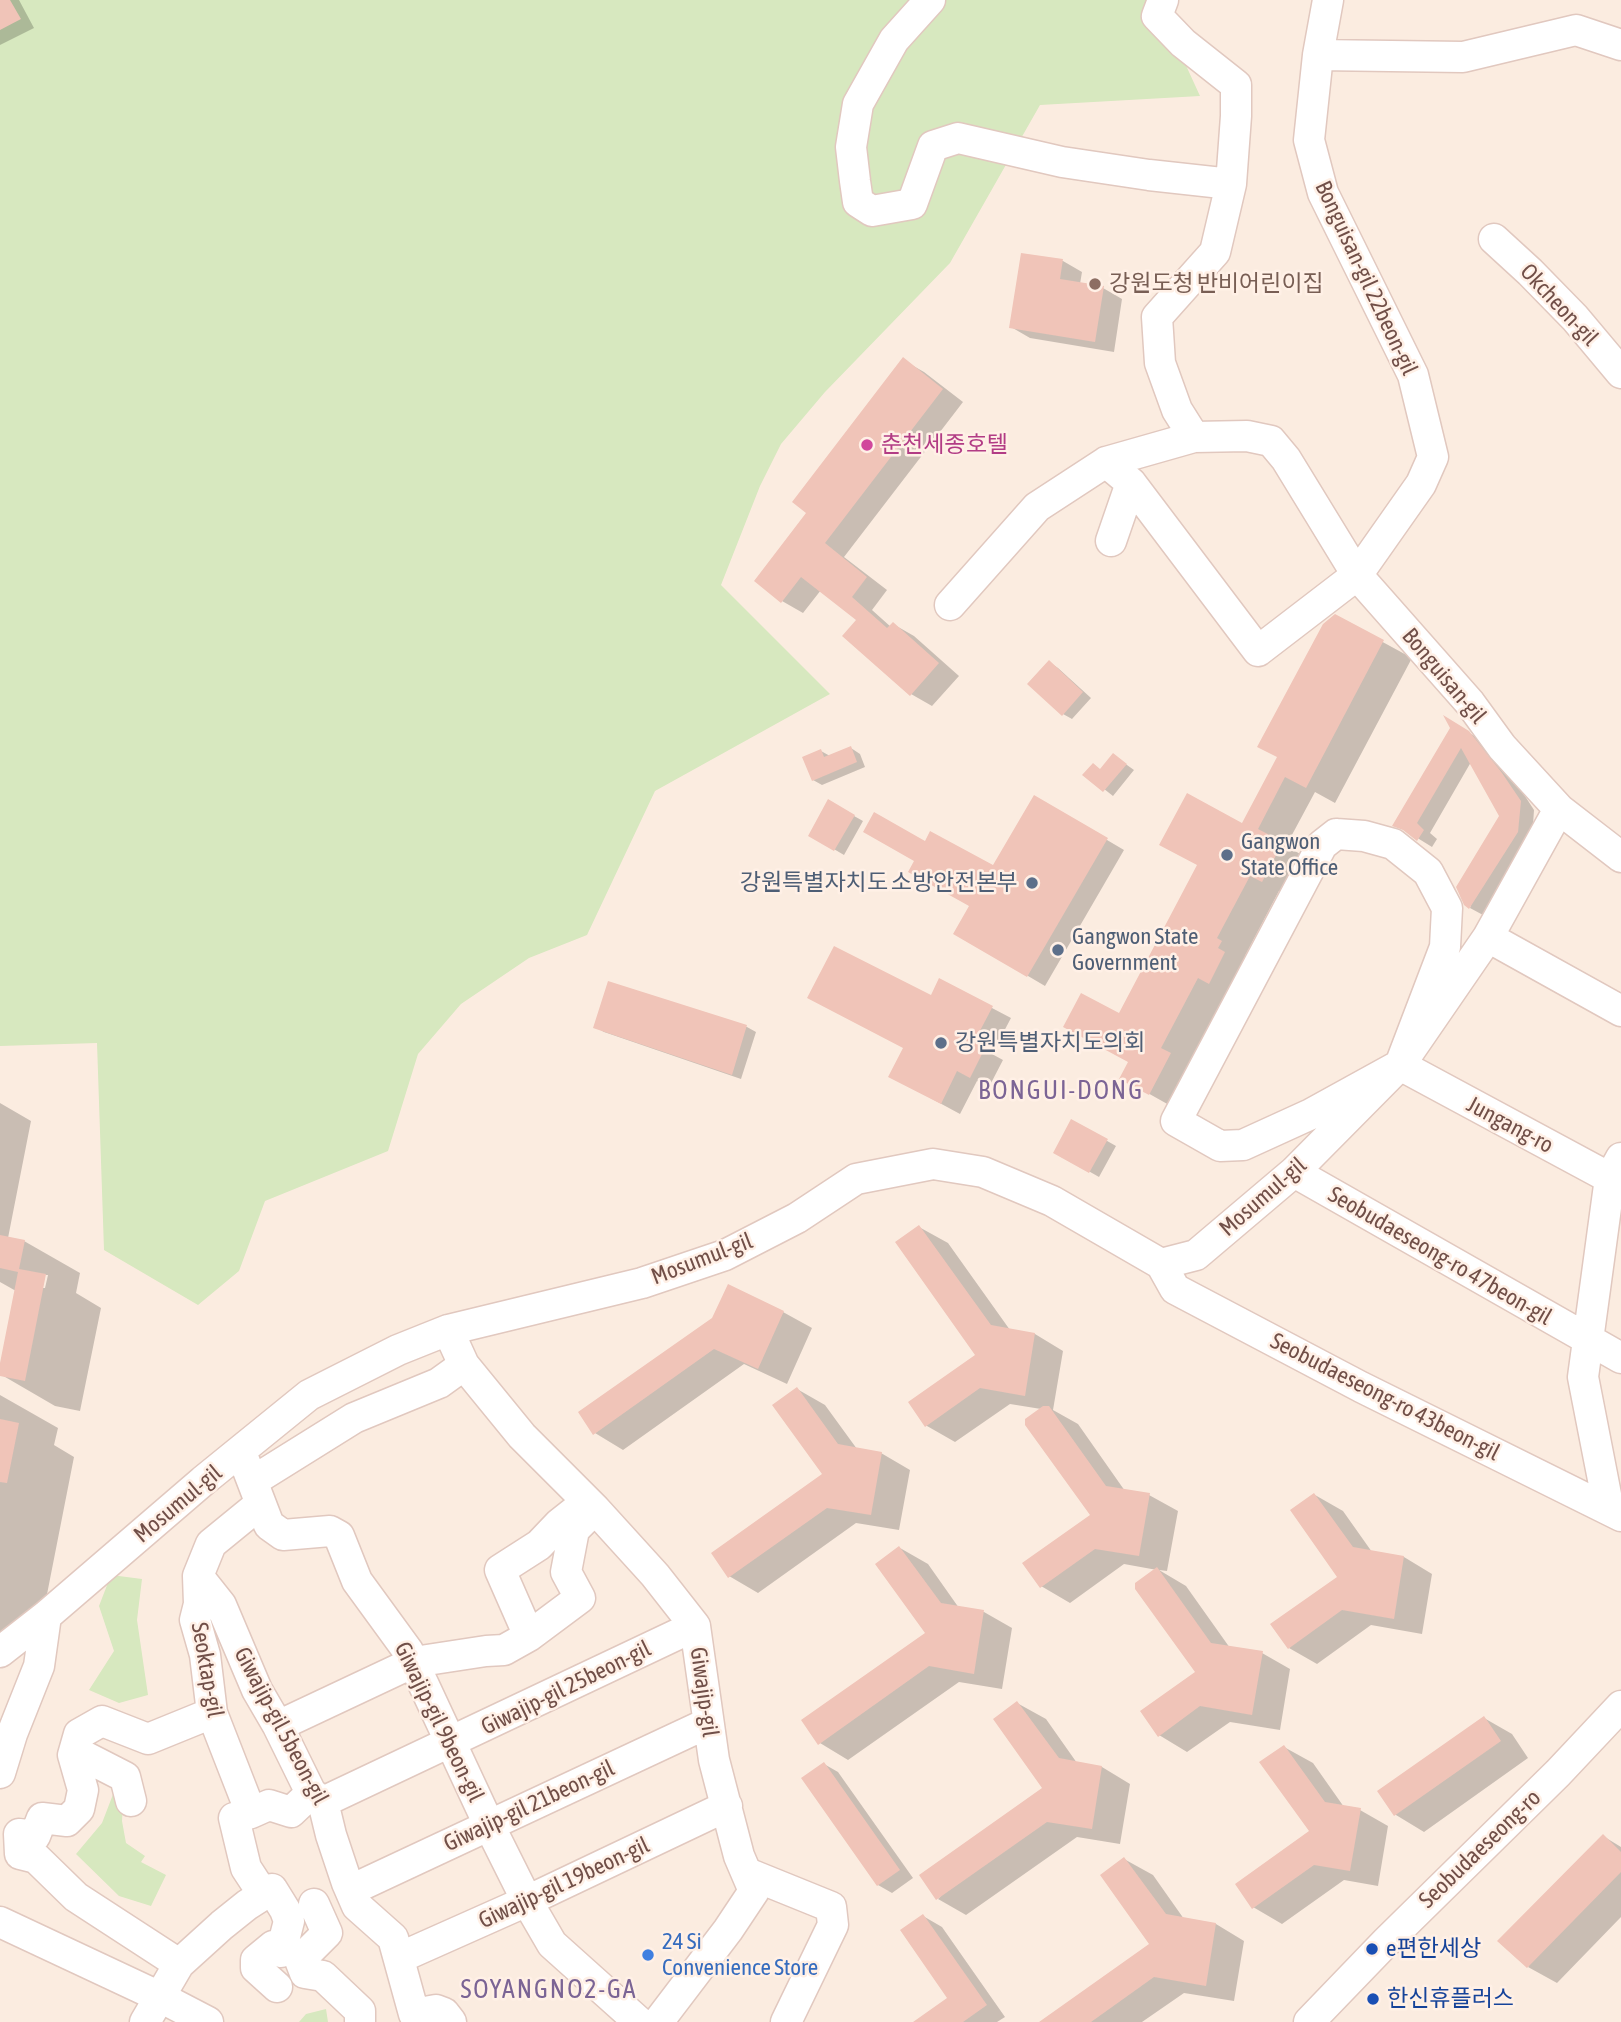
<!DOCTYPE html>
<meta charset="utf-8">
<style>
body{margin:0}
canvas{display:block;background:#fbece0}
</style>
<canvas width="1621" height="2022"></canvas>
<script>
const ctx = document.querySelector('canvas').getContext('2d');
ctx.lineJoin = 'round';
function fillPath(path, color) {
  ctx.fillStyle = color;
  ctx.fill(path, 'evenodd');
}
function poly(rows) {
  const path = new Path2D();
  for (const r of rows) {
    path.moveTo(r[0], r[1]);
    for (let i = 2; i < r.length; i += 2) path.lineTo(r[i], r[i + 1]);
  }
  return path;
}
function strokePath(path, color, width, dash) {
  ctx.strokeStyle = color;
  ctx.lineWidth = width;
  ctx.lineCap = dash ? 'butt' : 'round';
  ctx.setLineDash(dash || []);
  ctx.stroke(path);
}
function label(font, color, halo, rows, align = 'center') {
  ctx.font = font + ' "Asap Condensed","Noto Sans KR",sans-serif';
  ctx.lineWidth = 5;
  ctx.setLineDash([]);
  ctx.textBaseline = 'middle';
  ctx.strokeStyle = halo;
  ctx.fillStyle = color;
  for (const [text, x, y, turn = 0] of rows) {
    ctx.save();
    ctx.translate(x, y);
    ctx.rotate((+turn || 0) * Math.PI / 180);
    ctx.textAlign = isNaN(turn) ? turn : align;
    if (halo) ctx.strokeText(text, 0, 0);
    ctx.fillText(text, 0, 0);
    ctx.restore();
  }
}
fillPath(poly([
 [0,0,1156,0,1200,96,1040,105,950,263,825,392,781,444,760,486,721,585,830,694,655,791,587,935,529,958,461,1004,418,1054,388,1151,265,1201,239,1271,198,1305,104,1250,97,1043,0,1046],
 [111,1575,142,1579,137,1620,148,1695,119,1703,89,1690,114,1651,99,1606],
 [117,1784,123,1802,122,1821,126,1843,145,1856,141,1862,166,1875,151,1906,119,1896,76,1854,102,1823],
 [326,2009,328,2022,299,2022,306,2014]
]), '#d7e8bf');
fillPath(poly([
 [0,0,19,0,34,28,0,45],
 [1022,255,1063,261,1082,272,1080,284,1103,288,1122,299,1114,352,1030,338,1011,327],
 [903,360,924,372,963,402,844,557,887,590,872,610,891,627,893,624,914,636,959,676,932,706,911,694,859,620,821,590,803,613,782,601,809,513],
 [1335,616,1412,658,1335,803,1315,792,1286,846,1311,860,1291,897,1279,891,1245,956,1249,959,1238,999,1227,993,1189,1065,1199,1071,1178,1110,1121,1078,1130,1063,1119,1015,1243,825,1279,757],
 [1049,662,1058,668,1091,698,1072,719,1063,714],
 [1447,720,1483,741,1516,782,1534,810,1532,840,1483,915,1470,908,1501,816,1471,762,1430,833,1437,839,1432,847,1411,834,1452,728],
 [851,748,860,754,865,767,822,785,813,780,821,751,830,756],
 [1113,755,1134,770,1113,796,1085,774,1093,765,1101,770],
 [1034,797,1124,850,1045,986,955,933,971,906,925,843,993,868],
 [829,802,863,821,844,855,810,835],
 [609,983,747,1027,756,1032,741,1079,604,1032,595,1027],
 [931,997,992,1008,1011,1018,992,1054,1003,1060,989,1087,977,1081,960,1114,910,1087],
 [0,1103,31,1121,8,1238,24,1241,80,1273,76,1293,101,1308,80,1411,55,1406,0,1374,16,1291,0,1282],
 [44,1275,48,1275,45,1288,42,1288],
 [1072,1121,1116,1146,1099,1177,1055,1152],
 [919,1227,948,1243,1010,1330,1035,1334,1063,1351,1053,1410,1078,1424,1125,1491,1149,1495,1178,1511,1167,1571,1159,1570,1186,1586,1230,1648,1262,1653,1290,1669,1280,1730,1230,1722,1187,1752,1159,1735,1198,1673,1157,1570,1124,1564,1070,1603,1041,1586,1092,1515,1041,1409,1010,1404,955,1442,927,1426,910,1403,978,1355],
 [783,1312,812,1328,787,1384,744,1364,623,1450,595,1433,580,1413],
 [797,1389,825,1405,857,1449,881,1453,910,1470,899,1530,856,1523,758,1593,729,1576,824,1474],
 [0,1395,58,1428,54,1445,74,1457,39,1635,0,1653],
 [1315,1495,1343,1511,1372,1552,1404,1557,1432,1574,1422,1634,1371,1625,1317,1664,1289,1648,1340,1577],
 [900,1548,928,1564,959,1608,984,1612,1012,1628,1002,1689,959,1682,848,1760,820,1743,927,1633],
 [1017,1703,1046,1719,1077,1763,1102,1767,1130,1784,1120,1844,1077,1837,966,1915,938,1899,1045,1789],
 [1484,1718,1512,1734,1528,1758,1424,1832,1396,1815,1379,1792],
 [1284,1747,1313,1763,1344,1807,1360,1810,1388,1826,1378,1886,1344,1880,1282,1924,1253,1907,1311,1832],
 [824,1764,838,1772,913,1878,892,1893,878,1885],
 [1603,1836,1621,1847,1621,1917,1557,1983,1528,1967],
 [1124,1859,1153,1875,1184,1919,1216,1924,1244,1941,1234,2001,1184,1993,1142,2022,1042,2022,1152,1944],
 [923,1916,942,1927,1005,2017,997,2022,916,2022,949,1998]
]), '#0003');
fillPath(poly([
 [0,0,10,0,21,19,0,30],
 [1021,253,1063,259,1060,279,1104,286,1095,342,1009,328],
 [903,357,943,389,825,543,867,577,852,597,887,628,893,622,939,663,910,696,842,636,856,620,801,577,781,603,754,581,806,513,792,502],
 [1335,614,1384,640,1306,788,1285,777,1258,829,1283,842,1262,882,1250,876,1217,938,1222,941,1218,948,1225,952,1209,984,1198,978,1161,1048,1171,1053,1149,1095,1119,1079,1128,1062,1063,1027,1081,993,1119,1013,1197,865,1159,845,1187,793,1242,823,1277,757,1257,747,1323,624],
 [1049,660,1083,692,1062,716,1027,684],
 [1443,715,1469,731,1502,773,1521,801,1518,832,1469,909,1464,905,1456,887,1499,816,1461,748,1417,823,1424,830,1417,841,1403,830,1392,826,1450,728],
 [851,746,857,762,812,781,802,757,821,749,824,757],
 [1113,753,1127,764,1103,792,1082,775,1093,763,1100,769],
 [1034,795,1108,838,1027,977,953,934,969,906,908,872,914,861,863,832,874,812,925,841,930,831,993,865],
 [828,799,855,815,834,851,808,836],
 [834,946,931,995,939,978,993,1006,974,1042,985,1048,970,1078,957,1071,941,1104,888,1077,903,1048,807,998],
 [608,981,747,1025,732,1075,593,1028],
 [1071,1119,1108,1139,1089,1173,1053,1153],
 [919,1225,991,1325,1035,1333,1025,1396,980,1388,925,1427,908,1402,975,1355,895,1242],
 [0,1235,25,1240,19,1269,46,1274,25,1381,0,1376,0,1363,18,1272,0,1268],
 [728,1284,784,1311,758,1369,714,1349,593,1435,578,1412,712,1318],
 [797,1387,838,1444,882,1452,871,1515,827,1508,728,1578,711,1553,822,1474,772,1405],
 [1043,1406,1049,1406,1106,1486,1150,1493,1139,1556,1095,1549,1040,1588,1022,1563,1090,1515,1025,1425,1025,1419],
 [0,1419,19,1423,7,1483,0,1482],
 [1314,1493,1353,1547,1404,1556,1394,1619,1342,1610,1288,1649,1270,1624,1337,1577,1290,1510],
 [899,1546,941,1603,984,1610,974,1674,929,1666,818,1745,801,1720,925,1633,875,1564],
 [1157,1567,1211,1643,1263,1651,1252,1715,1200,1706,1158,1737,1140,1711,1195,1672,1135,1589,1135,1583],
 [1017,1701,1059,1758,1102,1766,1092,1829,1047,1822,936,1900,919,1875,1042,1788,993,1719],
 [1484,1716,1501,1741,1394,1816,1377,1791],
 [1284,1745,1325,1802,1361,1808,1350,1871,1314,1865,1252,1909,1235,1884,1309,1831,1259,1762],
 [824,1762,900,1870,877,1886,801,1778],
 [1603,1834,1621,1852,1621,1872,1527,1968,1497,1941],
 [1124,1857,1166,1914,1216,1923,1206,1986,1154,1977,1091,2022,1039,2022,1149,1944,1100,1875],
 [923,1914,987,2005,963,2022,913,2022,947,1998,900,1930]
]), '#f0c4b8');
const minor = poly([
 [930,0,894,40,858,104,851,147,855,181,858,202,872,211,912,204,933,146,958,138,1062,162,1149,175,1231,184],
 [1163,0,1157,16,1183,43,1236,85,1236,116,1231,184,1215,252,1157,317,1160,363,1177,410,1194,437],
 [1318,55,1463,57,1576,30,1621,45],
 [1494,239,1530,272,1575,318,1621,373],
 [1106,462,1131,483,1258,651,1357,575,1421,484,1433,457,1413,375,1323,193,1309,140,1318,55,1328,0],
 [1111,541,1131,483],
 [1559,809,1621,857],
 [1336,834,1364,836,1393,844,1428,872,1447,908,1445,947,1400,1065,1311,1114,1243,1145,1220,1146,1176,1121,1322,845,1336,834],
 [1488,937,1621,1011],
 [1400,1065,1621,1184],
 [1294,1172,1621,1358],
 [1161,1264,1175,1289,1361,1387,1621,1516],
 [448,1330,464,1365,522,1436,595,1509,655,1575,695,1626,714,1760,739,1856,754,1891,728,1930,658,2022],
 [241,1452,269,1525,283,1535,330,1531,339,1536,357,1581,408,1651,489,1825,527,1901,552,1944,639,2022],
 [253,1481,354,1418,439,1383,464,1365],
 [1609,1510,1583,1377,1610,1178,1621,1158],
 [198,1576,221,1605,257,1690,278,1726,311,1793,323,1802,331,1835,347,1883,357,1906,393,1938,414,2014,436,2010,444,2013,451,2022],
 [529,1636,500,1570,539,1545,559,1524,583,1505],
 [0,1652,46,1616,203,1481,309,1395,398,1350,448,1330,642,1283,725,1255,797,1218,856,1179,933,1164,983,1172,1052,1201,1161,1264,1196,1255,1294,1172,1400,1065,1488,937,1559,809,1502,747,1470,703,1357,575,1286,459,1271,441,1247,436,1194,437,1106,462,1037,507,950,605],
 [278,1726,414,1662,486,1651,504,1650,529,1636,580,1598,566,1572,574,1530,595,1509],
 [73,1755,86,1757,125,1777,131,1801],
 [0,1773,12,1734,39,1666,46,1616],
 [323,1802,695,1626],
 [251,1813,212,1713,205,1655,195,1620,199,1604,198,1576,211,1544,260,1504],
 [747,1873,831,1907,833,1925,786,2022],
 [351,1890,708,1723],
 [263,1894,246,1868,234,1818,251,1813,269,1805,291,1812,311,1793],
 [314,1904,327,1933,300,1960,305,1973,323,1976,360,2011,360,2022],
 [0,1922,160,1997,208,2022],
 [399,1958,527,1901,727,1806],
 [179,1964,76,1897,36,1858,20,1854,19,1834,35,1836,42,1818,67,1821,79,1809,83,1790,73,1755,79,1734,102,1721,148,1739,212,1713],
 [145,2022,179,1964,222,1925,247,1905,272,1889,285,1910,289,1921,281,1952,273,1946,256,1960,256,1968,277,1987],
 [1309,2022,1387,1941,1558,1773,1621,1706]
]);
strokePath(minor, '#e1c8bf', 33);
strokePath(minor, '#fff', 30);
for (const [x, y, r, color] of [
 [1095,284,7,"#8d6e63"],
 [867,445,7,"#d1479c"],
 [1227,855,7,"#5c6f8a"],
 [1032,883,7,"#5c6f8a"],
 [1058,950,7,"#5c6f8a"],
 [941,1043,7,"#5c6f8a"],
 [1372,1949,7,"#1a4fb4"],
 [648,1955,7,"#3f7fe0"],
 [1373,1999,7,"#1a4fb4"]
]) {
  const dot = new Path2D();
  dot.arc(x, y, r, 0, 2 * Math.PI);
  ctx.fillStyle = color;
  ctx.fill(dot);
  strokePath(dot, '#fff0e6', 2.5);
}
label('23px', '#714f48', '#fff0e6', [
 ["Bonguisan-gil 22beon-gil",1366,278,65],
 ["Okcheon-gil",1559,305,47],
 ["Bonguisan-gil",1444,676,50],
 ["Jungang-ro",1510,1125,28],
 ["Mosumul-gil",1263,1197,-41],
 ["Seobudaeseong-ro 47beon-gil",1440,1256,30],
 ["Mosumul-gil",702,1259,-21],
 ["Seobudaeseong-ro 43beon-gil",1385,1397,27],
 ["Mosumul-gil",178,1504,-40],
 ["Seoktap-gil",207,1670,80],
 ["Giwajip-gil 25beon-gil",566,1688,-26],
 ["Giwajip-gil",704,1692,82],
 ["Giwajip-gil 9beon-gil",439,1722,64],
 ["Giwajip-gil 5beon-gil",281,1726,62],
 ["Giwajip-gil 21beon-gil",529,1806,-25],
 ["Seobudaeseong-ro",1480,1849,-44],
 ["Giwajip-gil 19beon-gil",564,1883,-25]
]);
label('23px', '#785e54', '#fff0e6', [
 ["강원도청 반비어린이집",1109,284]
], 'left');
label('23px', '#b23c85', '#fff0e6', [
 ["춘천세종호텔",881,445]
], 'left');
label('23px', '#4e5e75', '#fff0e6', [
 ["Gangwon",1241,842],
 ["State Office",1241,868],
 ["강원특별자치도 소방안전본부",1018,883,"right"],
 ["Gangwon State",1072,937],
 ["Government",1072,963],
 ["강원특별자치도의회",955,1043]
], 'left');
label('23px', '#366cbe', '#fff0e6', [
 ["24 Si",662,1942],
 ["Convenience Store",662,1968]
], 'left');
label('23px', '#164399', '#fff0e6', [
 ["e편한세상",1386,1949],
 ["한신휴플러스",1387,1999]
], 'left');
ctx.letterSpacing = '2px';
label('26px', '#7b6495', '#fff0e6', [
 ["BONGUI-DONG",1061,1091],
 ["SOYANGNO2-GA",549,1990]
]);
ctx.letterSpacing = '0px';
</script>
